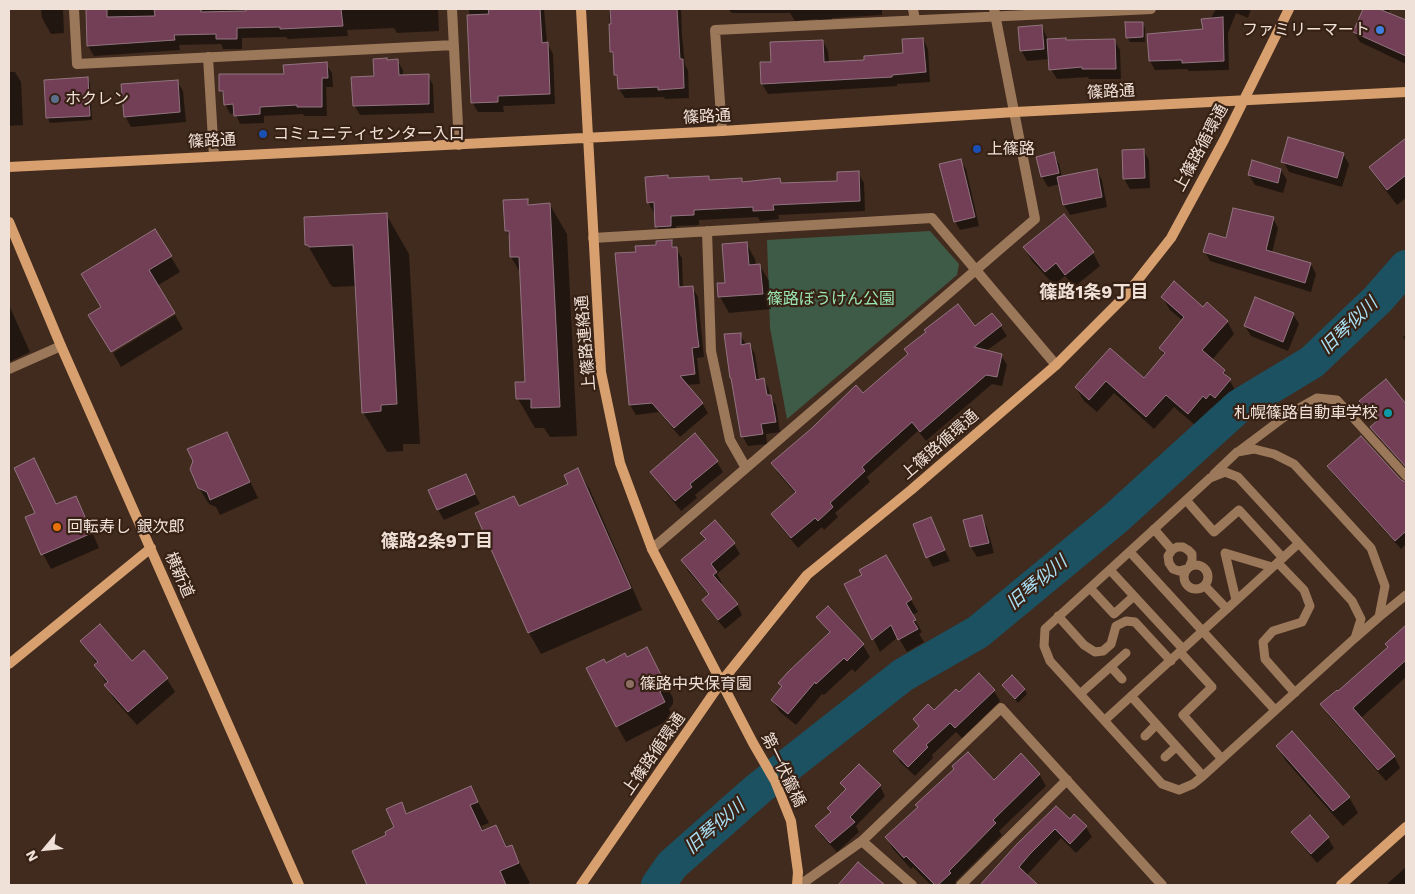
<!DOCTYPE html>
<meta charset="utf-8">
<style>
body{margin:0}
#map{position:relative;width:1415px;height:894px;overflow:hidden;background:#412b1e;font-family:"Work Sans",sans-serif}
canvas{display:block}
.frame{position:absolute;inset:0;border:10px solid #efe0d8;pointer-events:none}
.north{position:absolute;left:20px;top:824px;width:50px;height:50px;-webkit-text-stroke:4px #372114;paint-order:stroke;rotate:242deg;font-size:14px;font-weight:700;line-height:20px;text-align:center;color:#efe0d8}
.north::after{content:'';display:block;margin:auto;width:18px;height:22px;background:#efe0d8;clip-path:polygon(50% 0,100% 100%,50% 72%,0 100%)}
</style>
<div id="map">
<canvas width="1415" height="894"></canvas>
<div class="frame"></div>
<div class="north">N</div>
</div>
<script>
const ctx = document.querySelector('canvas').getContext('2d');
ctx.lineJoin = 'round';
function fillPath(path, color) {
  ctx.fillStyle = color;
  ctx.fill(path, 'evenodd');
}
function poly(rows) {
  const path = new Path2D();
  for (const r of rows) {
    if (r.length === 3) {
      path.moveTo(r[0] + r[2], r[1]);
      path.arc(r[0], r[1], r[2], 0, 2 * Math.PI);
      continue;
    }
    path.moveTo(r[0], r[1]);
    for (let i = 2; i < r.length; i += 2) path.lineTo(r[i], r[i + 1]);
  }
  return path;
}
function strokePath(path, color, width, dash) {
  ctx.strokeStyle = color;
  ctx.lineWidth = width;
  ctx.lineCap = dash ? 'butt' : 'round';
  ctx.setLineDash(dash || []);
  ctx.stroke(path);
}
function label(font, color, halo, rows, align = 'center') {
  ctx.font = font + ' "Work Sans","Noto Sans JP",sans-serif';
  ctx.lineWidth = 4.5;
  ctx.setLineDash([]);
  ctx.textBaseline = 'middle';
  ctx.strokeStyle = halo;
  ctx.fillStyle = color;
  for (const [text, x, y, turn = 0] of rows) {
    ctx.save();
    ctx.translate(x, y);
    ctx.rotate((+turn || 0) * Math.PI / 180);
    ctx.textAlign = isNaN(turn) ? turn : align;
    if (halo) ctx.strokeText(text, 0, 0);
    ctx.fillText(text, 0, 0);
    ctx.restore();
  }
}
fillPath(poly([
 [930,231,959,264,957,275,787,419,770,328,767,240]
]), '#3e5b47');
fillPath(poly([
 [41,9,63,9,64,33,51,34,42,18],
 [87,9,438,9,439,31,397,33,394,28,347,30,348,36,288,39,286,37,242,38,242,49,223,49,221,44,179,45,180,50,94,56,88,46],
 [469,9,544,9,547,43,553,54,555,104,503,106,504,112,478,112,472,102],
 [609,9,681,9,682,35,685,65,688,70,689,98,665,99,664,97,625,98,619,89,619,81,615,74,614,57,611,52],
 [728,9,882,9,882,15,832,18,832,21,819,22,818,19,795,21,790,13,732,13],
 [1216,9,1251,9,1248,18,1236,13,1228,33,1229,70,1189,71,1187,69,1155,70,1150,61,1204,31],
 [1365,9,1390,9,1388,14,1406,22,1406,64,1360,42,1354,32],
 [1142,23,1145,28,1145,42,1130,42,1127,37],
 [1042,27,1048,40,1114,40,1120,50,1121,79,1089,79,1088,77,1057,79,1051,69,1050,59,1027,61,1021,50],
 [923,39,928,49,930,82,897,84,897,86,768,94,762,84,761,63,772,63,823,41,828,51,829,63,866,61,904,54],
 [397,60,403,70,403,76,428,75,433,85,434,113,360,115,354,105,375,77],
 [326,64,332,73,333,87,326,87,327,116,304,116,303,114,264,116,264,123,240,124,235,113,230,114,225,104,225,97,220,90],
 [9,72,15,72,21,82,23,125,9,126],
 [87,79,90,83,92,120,50,123,48,118],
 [177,81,183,91,186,122,131,127,125,116],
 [1406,139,1406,198,1397,205,1380,183,1371,168],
 [1143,150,1149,160,1150,188,1130,189,1124,179],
 [1053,154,1059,164,1062,177,1096,170,1102,180,1107,207,1070,215,1064,205,1060,184,1048,187,1042,177],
 [1343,154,1349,164,1342,187,1289,172,1283,161],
 [960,160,966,169,979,226,960,230,955,221],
 [1281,170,1287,180,1283,193,1255,185,1249,175],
 [858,173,864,183,865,211,778,215,779,219,760,221,758,217,699,220,699,225,676,226,676,236,662,237,657,227,656,212,654,213,648,202,667,176,669,179,708,178,710,181,741,179,744,183,780,179,782,184,838,182],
 [527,200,530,206,550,205,567,234,577,436,550,437,544,428,535,428,518,399,526,383,521,274,511,257,510,238,506,231],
 [386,214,409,254,420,444,403,444,403,451,387,452,363,412,356,286,333,287,330,284,307,244],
 [1273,218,1278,228,1272,253,1311,264,1316,274,1311,292,1210,261,1205,252],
 [671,242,682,258,683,288,692,287,698,297,704,357,697,358,700,384,686,385,702,403,708,413,680,437,659,412,636,415,630,405,637,253],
 [746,243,755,259,756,266,760,266,769,281,771,309,729,313,720,297,719,284,727,284],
 [1024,247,1093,253,1100,266,1074,287,1065,276,1054,285,1032,261],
 [171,257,180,272,157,286,102,308,82,275],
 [1162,297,1227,321,1234,334,1212,360,1224,371,1237,393,1223,410,1218,407,1214,411,1211,408,1196,426,1174,407,1154,429,1114,393,1097,412,1084,401,1076,388,1111,350,1144,380,1164,356,1160,348,1183,321,1170,310],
 [9,305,30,352,9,362],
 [992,314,1007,336,986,351,1001,355,1007,365,1002,386,992,384,926,441,918,431,867,477,870,482,835,513,838,517,824,530,822,527,798,548,778,524,772,514,796,494,778,473,773,463,862,395,975,328],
 [1293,314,1299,324,1288,351,1251,336,1245,326],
 [175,315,183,329,121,367,113,353],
 [1406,334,1406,342,1403,337],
 [725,335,740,335,746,344,750,345,755,354,759,380,764,380,769,389,770,396,776,405,780,432,766,434,767,444,748,446,743,437,733,382,731,378],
 [1403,403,1406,406,1406,468,1379,438,1374,430],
 [226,433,235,449,258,498,220,515,216,507,209,504,199,488],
 [34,460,57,505,75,497,83,511,99,548,51,569,43,554,27,518,36,514],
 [717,462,723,472,695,495,697,498,681,511,658,482,652,472],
 [1329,467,1406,483,1406,544,1401,549,1334,475],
 [578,470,590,490,642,610,541,654,529,633,477,513,519,507,569,485],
 [471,486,480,504,444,520,438,510],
 [981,517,987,527,994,553,977,557,971,547],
 [930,518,950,561,933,567,928,557],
 [702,533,734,544,740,554,717,574,722,583,720,585,737,604,742,615,725,629,709,610,703,600,709,595,688,571,682,561,706,541],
 [885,556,918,612,912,615,922,632,919,634,924,642,907,652,898,637,880,652,846,584,863,575],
 [818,617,863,645,870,657,855,672,852,669,824,695,822,694,796,725,780,712,772,700,782,687,780,683,830,634],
 [1400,633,1406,640,1406,677,1361,718,1394,756,1400,768,1386,781,1329,716,1322,705,1338,693,1389,648],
 [82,641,167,679,175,692,137,725,114,699,106,685,107,684,95,666,97,664],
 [627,658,655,664,673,698,673,704,669,709,673,718,626,742,617,726,606,664],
 [1003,686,1024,689,1027,694,1018,703],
 [994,691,1000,701,962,738,956,732,932,755,933,758,915,776,900,762,895,752,919,727,914,719,934,712,959,694],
 [1277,746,1349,797,1358,813,1343,826,1286,761],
 [1039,774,1046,786,999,831,1002,835,955,882,957,885,931,885,913,867,911,869,893,849,886,837,919,808,917,805,994,782],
 [842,783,880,786,885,796,856,826,859,832,837,852,822,836,816,826,831,813,829,808,846,791],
 [470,787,489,823,481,826,484,832,496,827,508,848,511,847,530,883,526,885,368,885,354,851,388,836,396,828,401,804,407,815],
 [1056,807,1070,820,1086,827,1092,837,1076,853,1061,838,1026,876,1034,885,979,885,981,883,982,884],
 [1310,817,1328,838,1334,848,1317,863,1299,842,1293,832],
 [1406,867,1406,885,1386,885]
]), '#0007');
strokePath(poly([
 [658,885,672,865,758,789,903,675,978,632,1116,518,1239,406,1312,362,1378,299,1406,267]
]), '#1c5162', 34);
const building = poly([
 [86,9,107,9,107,17,155,16,154,9,201,9,201,12,246,11,246,9,341,9,343,26,280,29,280,27,237,28,237,39,216,39,216,34,174,35,175,40,87,46,86,9],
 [488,9,540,9,542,43,548,42,550,94,498,96,498,102,471,103,467,15,489,14,488,9],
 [610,9,677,9,680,59,683,59,684,88,658,90,658,87,618,89,617,75,614,75,613,52,610,52,609,24,611,24,610,9],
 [1363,9,1379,9,1406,20,1406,56,1353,32,1363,9],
 [1223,17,1224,61,1182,63,1182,60,1149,61,1147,34,1203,29,1201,19,1223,17],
 [1125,22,1143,22,1143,37,1126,38,1125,22],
 [1042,25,1044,49,1020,51,1018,27,1042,25],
 [923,38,926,72,892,75,892,77,761,84,760,62,771,62,770,42,823,40,824,62,864,60,864,56,903,53,902,39,923,38],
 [1066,38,1066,40,1115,39,1116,69,1082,69,1082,67,1049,70,1047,39,1066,38],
 [387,58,387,60,398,59,399,75,429,74,429,104,353,106,351,77,374,76,373,59,387,58],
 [327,62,328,78,322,78,322,107,297,107,297,105,260,107,260,114,234,116,233,104,224,105,223,91,219,91,219,74,284,74,283,65,327,62],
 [88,77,90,116,46,118,44,80,88,77],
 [178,80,180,112,124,117,121,84,178,80],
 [1288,137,1344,153,1337,178,1281,162,1288,137],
 [1406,138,1406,175,1387,190,1369,167,1406,138],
 [1144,149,1145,178,1123,179,1122,150,1144,149],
 [1054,152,1059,173,1041,177,1036,157,1054,152],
 [961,159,975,217,954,222,939,164,961,159],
 [1252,160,1281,169,1278,183,1248,175,1252,160],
 [1097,169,1102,197,1063,205,1057,177,1097,169],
 [859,171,860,201,773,205,774,210,753,211,753,207,694,210,694,215,671,216,671,226,655,227,654,202,647,203,645,177,668,175,668,178,709,176,709,180,742,178,742,182,780,178,781,183,837,181,837,172,859,171],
 [528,199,528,205,550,203,560,407,531,408,531,399,516,399,515,382,525,382,519,257,510,257,509,231,505,231,503,200,528,199],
 [1233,208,1274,217,1266,250,1311,263,1305,283,1203,252,1209,233,1226,238,1233,208],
 [387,213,397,404,381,405,381,411,362,413,353,245,309,247,308,245,305,245,304,217,387,213],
 [1064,214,1094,252,1065,275,1056,263,1045,272,1023,247,1064,214],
 [155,229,172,256,149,270,175,313,111,352,88,315,101,307,81,274,155,229],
 [672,240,672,247,677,247,679,287,693,286,697,332,699,347,692,348,695,374,680,376,703,403,674,428,652,403,629,405,615,253,636,252,635,246,656,245,656,241,672,240],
 [747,242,749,265,760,264,763,294,718,297,717,283,725,283,722,244,747,242],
 [1174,281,1203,307,1207,302,1228,321,1202,350,1225,370,1223,373,1231,379,1215,398,1210,394,1206,399,1203,396,1188,414,1166,395,1146,417,1106,381,1089,400,1075,387,1110,348,1144,378,1165,353,1159,348,1184,317,1161,297,1174,281],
 [1255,297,1294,313,1283,342,1244,326,1255,297],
 [958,304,975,326,992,313,1002,325,974,347,1002,354,997,377,986,375,920,432,912,422,862,467,865,471,830,503,833,507,818,521,815,518,791,538,771,514,796,492,771,463,812,428,856,385,863,393,908,354,904,349,926,332,924,330,958,304],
 [741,333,741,345,750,343,756,380,764,378,767,395,771,395,776,422,761,424,763,434,741,437,731,378,730,378,724,334,741,333],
 [1386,379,1406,404,1406,467,1370,427,1377,421,1359,401,1386,379],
 [227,432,250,482,210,500,207,492,198,488,190,469,193,461,187,449,227,432],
 [695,433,718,461,690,484,692,487,675,501,650,472,695,433],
 [1361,436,1401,480,1406,482,1406,531,1395,541,1327,466,1361,436],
 [34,458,56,504,76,496,92,533,41,555,25,517,35,513,14,468,34,458],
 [578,468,631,588,528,633,475,513,514,496,519,506,568,484,564,475,578,468],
 [466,474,475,494,437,510,428,490,466,474],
 [982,515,989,543,970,547,963,520,982,515],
 [931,517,945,550,926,558,913,524,931,517],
 [715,520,735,543,711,564,717,572,713,575,738,604,718,620,702,600,709,594,681,560,706,539,700,533,715,520],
 [886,555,912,599,906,603,916,620,913,621,918,629,898,640,891,625,872,640,844,584,862,575,859,570,886,555],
 [828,606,864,644,847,661,844,658,816,684,815,682,788,714,771,700,782,686,778,683,788,672,830,632,816,617,828,606],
 [100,624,132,661,144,650,168,678,128,712,104,685,108,682,94,665,98,662,80,641,100,624],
 [1406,625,1406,660,1353,708,1395,756,1378,770,1320,704,1337,690,1338,691,1388,647,1385,644,1406,625],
 [647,647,664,681,664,688,660,692,665,702,616,727,586,668,604,659,606,663,625,653,627,657,647,647],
 [979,673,995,690,955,728,950,723,926,745,928,747,908,767,893,751,919,726,913,719,928,704,934,710,956,689,959,692,979,673],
 [1012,675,1025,689,1015,699,1002,685,1012,675],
 [1292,731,1350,797,1333,811,1276,746,1292,731],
 [968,752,994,780,1021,753,1040,774,993,820,996,823,949,871,951,873,938,885,935,885,906,856,904,858,885,837,918,807,915,805,954,769,952,766,968,752],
 [859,764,881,785,850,817,855,822,830,843,815,826,831,812,827,808,846,789,840,783,859,764],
 [471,786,478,802,470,805,482,831,496,825,506,847,512,845,519,863,500,871,506,885,367,885,352,851,386,835,385,832,394,827,386,809,402,802,406,814,471,786],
 [1056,806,1070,819,1074,814,1087,826,1070,844,1055,829,1030,854,1019,867,1038,885,980,885,1017,844,1056,806],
 [1310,815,1329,837,1311,854,1291,832,1310,815],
 [858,862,885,885,838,885,858,862]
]);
fillPath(building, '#723f56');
strokePath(building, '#927480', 1);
strokePath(poly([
 [1239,451,1287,415,1317,398,1337,400,1406,476],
 [1225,472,1238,477,1352,601,1361,619,1355,638,1203,776,1193,784,1179,790,1162,784,1050,661,1044,646,1045,629,1210,478,1225,472],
 [1214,474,1237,452,1254,449,1274,454,1294,464,1371,548,1385,586,1379,617,1355,638],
 [1186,500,1214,532,1239,510,1283,558],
 [1154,529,1172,550],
 [1130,552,1275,710],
 [1278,563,1304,590,1310,606,1302,622,1273,631,1263,642,1265,659,1295,693],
 [1196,577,12],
 [1186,569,1179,571,1173,569,1169,563,1168,556,1172,550,1177,547,1183,547,1188,550,1192,554,1192,561,1190,565],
 [1110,570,1183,649],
 [1205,586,1227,609],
 [1090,588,1114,614,1134,596],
 [1236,600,1225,553,1272,567],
 [1058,616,1084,645,1095,652,1103,651,1111,644,1116,626,1126,621,1135,622,1171,661],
 [1379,617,1406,595],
 [1180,652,1212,687,1183,715,1222,759],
 [1111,667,1122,679],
 [1080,694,1126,653],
 [1131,696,1203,776],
 [1105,720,1298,544],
 [1145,736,1156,725],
 [1165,757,1176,747]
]), '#9c785a', 9);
strokePath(poly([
 [74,9,77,64,454,45],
 [452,9,459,145],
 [913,9,915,20],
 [208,57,214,156],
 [722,131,715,30,1151,9],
 [707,231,711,351,730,440,746,468],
 [593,238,932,218,1056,365],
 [9,369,61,346],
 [652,549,1035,219,994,9],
 [862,841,912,885],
 [800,885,862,841,1001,708,1162,885],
 [961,885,1067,780]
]), '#9c785a', 10);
strokePath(poly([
 [581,9,601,372,620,463,652,549,753,743,775,781,791,821,798,872,797,885],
 [9,167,722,131,1015,112,1406,92],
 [9,222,61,346,299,885],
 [9,664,151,548],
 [581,885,722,681,807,575,911,490,1056,365,1126,295,1171,238,1224,140,1289,9],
 [1341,885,1406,827]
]), '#d8a06f', 10);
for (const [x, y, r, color] of [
 [1380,30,5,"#3f7fe0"],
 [55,99,5,"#5c6f8a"],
 [263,134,5,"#1a4fb4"],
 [977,149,5,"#1a4fb4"],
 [1388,413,5,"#0f9aa8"],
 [57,527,5,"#e8710a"],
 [630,684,5,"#8d6e63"]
]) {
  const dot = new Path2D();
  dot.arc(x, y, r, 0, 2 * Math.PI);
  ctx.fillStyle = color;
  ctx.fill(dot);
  strokePath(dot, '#372114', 2);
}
label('16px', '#efe0d8', '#372114', [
 ["ファミリーマート",1370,30,"right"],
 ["ホクレン",65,99],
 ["コミュニティセンター入口",273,134],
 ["上篠路",987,149],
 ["札幌篠路自動車学校",1378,413,"right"],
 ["回転寿し 銀次郎",67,527],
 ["篠路中央保育園",640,684]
], 'left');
label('16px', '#efe0d8', '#372114', [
 ["篠路通",1111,92,-3],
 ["篠路通",707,117,-3],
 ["篠路通",212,141,-3],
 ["上篠路循環通",1201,148,-62],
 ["上篠路連絡通",586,343,-95],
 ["上篠路循環通",940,445,-41],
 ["横新道",179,575,66],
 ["上篠路循環通",654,754,-55],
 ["第一伏籠橋",783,770,64]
]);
label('16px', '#99e6b1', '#372114', [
 ["篠路ぼうけん公園",831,299]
]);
label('bold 18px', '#efe0d8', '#372114', [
 ["篠路1条9丁目",1094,293],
 ["篠路2条9丁目",437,542]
]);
label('italic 18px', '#a8e0f5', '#372114', [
 ["旧琴似川",1349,326,-44],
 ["旧琴似川",1037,583,-40],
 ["旧琴似川",715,827,-41]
]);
</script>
